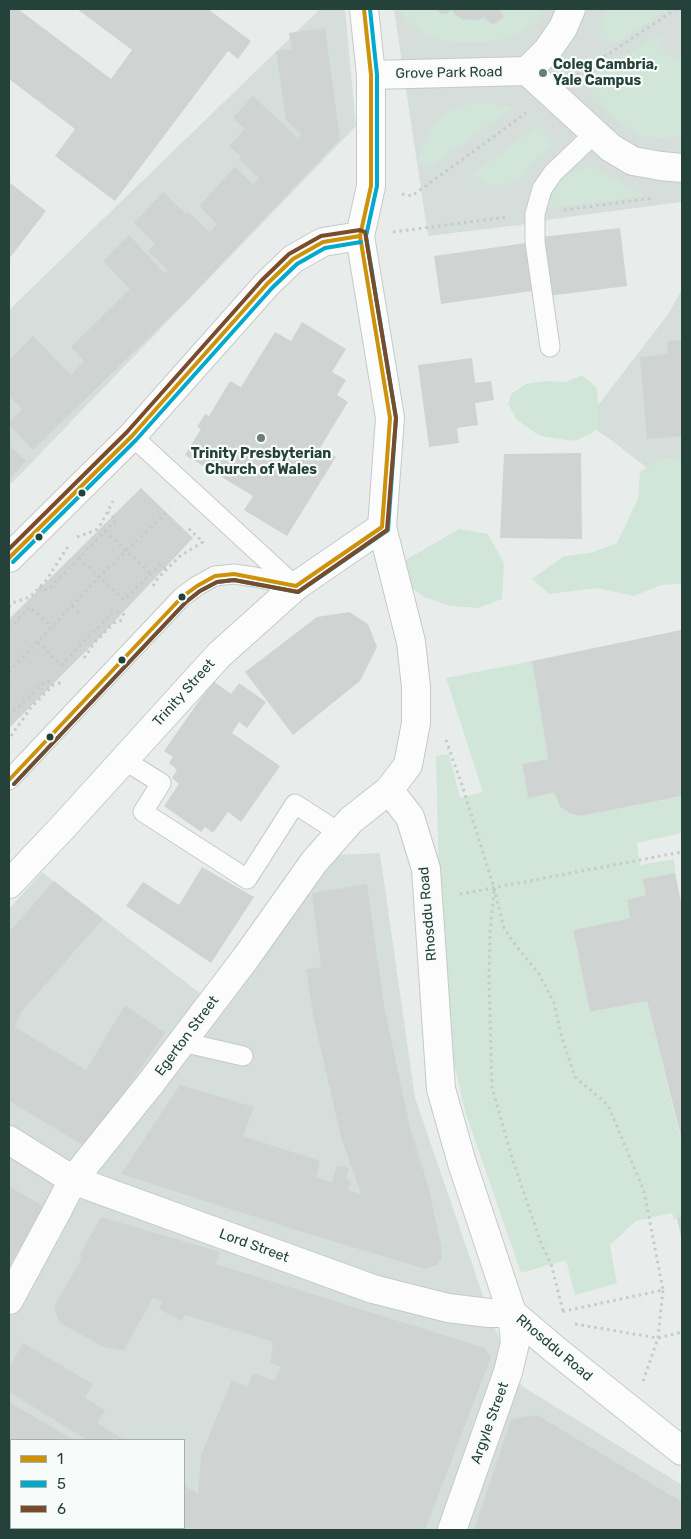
<!DOCTYPE html>
<style>
body{margin:0}
#map{position:relative;width:691px;height:1539px;overflow:hidden;background:#e8edeb;font-family:Rubik,sans-serif}
canvas{display:block}
.frame{position:absolute;inset:0;border:10px solid #24423a;pointer-events:none}
.legend{position:absolute;left:10px;top:1439px;width:175px;height:90px;box-sizing:border-box;background:#f7fbf9;border:1px solid #a3b1ad;margin:0;padding:6px 9px;list-style:none;font-size:15px;color:#24423a}
.legend li{display:flex;align-items:center;gap:10px;height:25px}
.legend b{width:25px;border:1px solid #a3b1ad}
</style>
<div id="map">
<canvas width="691" height="1539"></canvas>
<div class="frame"></div>
<ul class="legend">
<li><b style="height:6px;background:#cd920c"></b>1</li>
<li><b style="height:6px;background:#00a9ce"></b>5</li>
<li><b style="height:6px;background:#7a4b2a"></b>6</li>
</ul>
</div>
<script>
const ctx = document.querySelector('canvas').getContext('2d');
ctx.lineJoin = 'round';
function fillPath(path, color) {
  ctx.fillStyle = color;
  ctx.fill(path, 'evenodd');
}
function poly(rows) {
  const path = new Path2D();
  for (const r of rows) {
    path.moveTo(r[0], r[1]);
    for (let i = 2; i < r.length; i += 2) path.lineTo(r[i], r[i + 1]);
  }
  return path;
}
function strokePath(path, color, width, dash) {
  ctx.strokeStyle = color;
  ctx.lineWidth = width;
  ctx.lineCap = dash ? 'butt' : 'round';
  ctx.setLineDash(dash || []);
  ctx.stroke(path);
}
function label(font, color, halo, rows, align = 'center') {
  ctx.font = font + ' Rubik,sans-serif';
  ctx.lineWidth = 4.5;
  ctx.setLineDash([]);
  ctx.textBaseline = 'middle';
  ctx.strokeStyle = halo;
  ctx.fillStyle = color;
  for (const [text, x, y, turn = 0] of rows) {
    ctx.save();
    ctx.translate(x, y);
    ctx.rotate((+turn || 0) * Math.PI / 180);
    ctx.textAlign = isNaN(turn) ? turn : align;
    if (halo) ctx.strokeText(text, 0, 0);
    ctx.fillText(text, 0, 0);
    ctx.restore();
  }
}
fillPath(poly([
 [320,9,345,9,356,126,9,486,9,310],
 [394,9,682,9,682,210,681,202,553,219,520,225,428,236],
 [682,289,682,495,615,443,585,422,669,313],
 [380,853,415,1098,489,1313,513,1374,522,1386,682,1485,682,1530,9,1530,9,909,42,872,222,1010,336,855],
 [11,1440,184,1440,184,1528,11,1528]
]), '#d6dedb');
fillPath(poly([
 [399,9,436,9,440,13,445,14,452,10,462,19,478,20,484,17,490,23,494,24,503,18,503,14,499,9,543,9,538,19,519,35,486,42,452,42,427,36,407,20],
 [609,9,669,9,618,42,607,43,600,36,601,25],
 [661,35,660,41,663,51,671,57,682,58,682,137,660,138,637,135,613,116,582,80],
 [484,103,514,108,430,166,418,162,423,147,432,128,447,113,462,105],
 [539,126,555,145,535,159,522,178,503,185,484,183,472,174],
 [584,168,595,168,644,196,548,208,553,192,560,181,573,172],
 [582,375,597,388,599,423,593,433,574,441,540,436,517,420,508,404,511,394,526,384,545,381,566,382],
 [675,458,682,461,682,584,661,585,634,596,597,588,550,594,532,579,564,556,590,553,617,543,638,499,640,472,658,460],
 [459,529,488,534,504,563,502,599,478,608,450,606,424,597,400,579,406,560],
 [532,661,548,759,522,764,528,797,554,793,560,807,571,814,581,816,682,796,682,833,637,843,640,865,674,859,675,873,642,879,646,895,627,900,630,918,573,930,590,1012,647,1001,682,1144,682,1217,674,1220,672,1213,636,1221,610,1245,617,1283,575,1295,566,1260,521,1273,465,1111,450,1046,441,965,436,756,449,754,460,798,483,792,446,678]
]), '#d1e6d8');
fillPath(poly([
 [9,9,18,9,111,79,132,50,77,9,208,9,251,41,238,59,228,51,115,201,55,156,75,129,9,79],
 [436,9,499,9,503,15,503,18,494,24,490,23,484,17,478,20,462,19,455,15,452,10,445,14,440,13],
 [325,28,340,139,190,297,33,450,9,425,9,422,22,409,9,396,9,360,33,336,71,375,84,361,71,347,130,289,103,261,129,235,164,273,168,270,148,251,155,244,134,223,163,192,186,214,188,212,210,232,217,224,199,206,235,167,253,184,259,178,239,159,241,157,229,146,245,129,233,118,253,96,298,138,301,134,286,120,276,51,292,49,289,33],
 [9,182,46,211,9,259],
 [620,228,627,286,548,296,541,237],
 [526,243,532,291,441,304,434,256],
 [302,322,346,349,332,372,346,380,337,395,348,402,320,448,336,457,287,536,244,510,253,496,185,455,201,429,197,427,205,414,209,416,230,381,241,387,275,332,291,341],
 [682,340,682,436,647,439,640,357,668,354,667,341],
 [472,358,475,383,491,381,494,400,475,403,478,425,457,428,459,443,429,447,418,365],
 [9,445,26,461,9,480],
 [581,453,582,539,500,538,504,454],
 [141,488,193,538,98,639,9,728,9,619],
 [349,612,368,624,377,647,360,681,293,735,245,672,317,617],
 [681,630,682,630,682,796,581,816,571,814,560,807,554,793,528,798,522,764,548,759,532,661],
 [213,681,231,694,239,683,266,702,247,728,239,722,232,733,280,766,241,822,228,812,213,833,205,827,201,832,164,806,179,784,172,778,177,770,169,763,173,757,164,751],
 [202,867,254,897,211,963,126,906,143,882,179,905],
 [675,873,682,906,682,1141,647,1001,590,1012,573,930,630,918,627,900,646,895,642,879],
 [54,881,103,919,21,1012,15,1027,86,1070,125,1005,165,1033,86,1147,9,1101,9,932],
 [367,884,384,1006,411,1132,428,1185,441,1245,441,1259,437,1265,425,1269,299,1231,121,1174,180,1085,254,1107,243,1136,320,1161,316,1177,332,1182,337,1165,349,1168,346,1178,351,1181,348,1190,361,1194,341,1137,313,1015,306,969,321,967,312,893],
 [9,1186,44,1207,9,1266],
 [101,1217,220,1252,216,1264,485,1348,491,1357,425,1530,9,1530,9,1402,74,1440,11,1440,11,1528,184,1528,184,1485,198,1494,201,1455,232,1380,248,1387,253,1373,274,1381,281,1367,270,1363,273,1342,185,1315,182,1321,159,1309,162,1302,153,1298,124,1350,103,1347,59,1322,54,1306,82,1258,79,1256],
 [682,1217,682,1236,681,1236,677,1218],
 [23,1343,93,1384,85,1398,105,1410,97,1423,125,1440,87,1440,9,1392,9,1367],
 [537,1415,682,1502,682,1530,474,1530,511,1419]
]), '#cfd4d2');
const service = poly([
 [550,347,535,242,535,214,542,189,553,173,595,133],
 [132,436,295,586],
 [124,760,161,783,143,812,247,879,295,804,340,833],
 [9,780,182,597,197,586,215,576,234,574,255,577,296,586],
 [182,1042,243,1056]
]);
const pedestrian = poly([
 [9,1140,73,1180,373,1289,448,1308,489,1313,512,1313,553,1348,682,1451],
 [57,1211,73,1180,150,1084]
]);
const minor = poly([
 [527,71,547,51,563,28,571,9],
 [371,75,527,71,611,148,633,161,661,166,682,168],
 [9,558,132,436,267,284,293,259,323,242,360,236],
 [389,790,410,817,426,869,441,1089,462,1163,512,1313,515,1343,508,1372,452,1530],
 [9,884,63,827,219,655,296,586,382,527],
 [150,1084,245,959,314,862,351,820,389,790,408,765,416,723,416,687,411,642,382,527,390,418,360,236,371,186,371,75,364,9],
 [9,1300,57,1211]
]);
strokePath(service, '#c5cac8', 21);
strokePath(pedestrian, '#c5cac8', 30);
strokePath(minor, '#c5cac8', 30);
strokePath(poly([
 [577,75,676,9],
 [402,194,412,196,526,113],
 [564,210,652,198],
 [393,232,508,217],
 [105,531,151,574],
 [77,537,96,530,101,524,113,501],
 [79,558,124,600,161,564,166,570],
 [153,586,158,578,180,556,203,542,186,526],
 [39,587,43,590,49,589,116,520,108,512],
 [72,606,80,614],
 [9,607,12,603,30,597,45,582,69,545],
 [9,628,30,607,52,627],
 [38,642,61,665,113,612,120,612,127,617],
 [84,658,95,642,114,623,122,620],
 [9,672,99,577,169,510],
 [9,682,12,685],
 [9,716,44,682,49,681,53,685],
 [11,736,30,709,53,685,63,682],
 [446,740,462,785,494,888,504,928,513,942,539,974,554,1003,562,1038,575,1077,608,1105,644,1191,663,1290,560,1312],
 [494,891,490,933,489,981,492,1087,513,1161,541,1243,551,1264,563,1311],
 [460,894,682,852],
 [575,1324,658,1338,682,1332],
 [643,1381,658,1338,663,1290]
]), '#c3ccca', 3, [2.5, 4]);
strokePath(service, '#fcfcfc', 19);
strokePath(pedestrian, '#fcfcfc', 28);
strokePath(minor, '#fcfcfc', 28);
strokePath(poly([
 [9,558,132,436,267,284,293,259,323,242,360,236],
 [296,586,382,527,390,418,360,236,371,186,371,75,364,9],
 [9,780,182,597,197,586,215,576,234,574,296,586]
]), '#cd920c', 4);
strokePath(poly([
 [13,562,136,440,272,288,297,264,325,248,361,242],
 [14,784,186,602,200,591,217,582,234,580,298,592,388,530,396,418,366,236,377,186,377,75,370,9]
]), '#00a9ce', 4);
strokePath(poly([
 [9,549,127,432,262,280,289,254,321,236,360,230,365,232,396,418,387,530,298,592,234,580,217,582,200,591,186,602,14,784]
]), '#7a4b2a', 4);
for (const [x, y, r, color] of [
 [543,73,5,"#697e78"],
 [261,438,5,"#697e78"],
 [82,493,4.5,"#24423a"],
 [39,537,4.5,"#24423a"],
 [182,597,4.5,"#24423a"],
 [122,660,4.5,"#24423a"],
 [50,737,4.5,"#24423a"]
]) {
  const dot = new Path2D();
  dot.arc(x, y, r, 0, 2 * Math.PI);
  ctx.fillStyle = color;
  ctx.fill(dot);
  strokePath(dot, '#f7fbf9', 2);
}
label('bold 14px', '#24423a', '#f7fbf9', [
 ["Coleg Cambria,",553,65],
 ["Yale Campus",553,81],
 ["Trinity Presbyterian",261,454,"center"],
 ["Church of Wales",261,470,"center"]
], 'left');
label('14px', '#24423a', '#f7fbf9', [
 ["Grove Park Road",449,73,-1],
 ["Trinity Street",184,693,-48],
 ["Rhosddu Road",428,914,-95],
 ["Egerton Street",187,1036,-53],
 ["Lord Street",254,1246,20],
 ["Rhosddu Road",554,1348,40],
 ["Argyle Street",490,1423,-70]
]);
</script>
